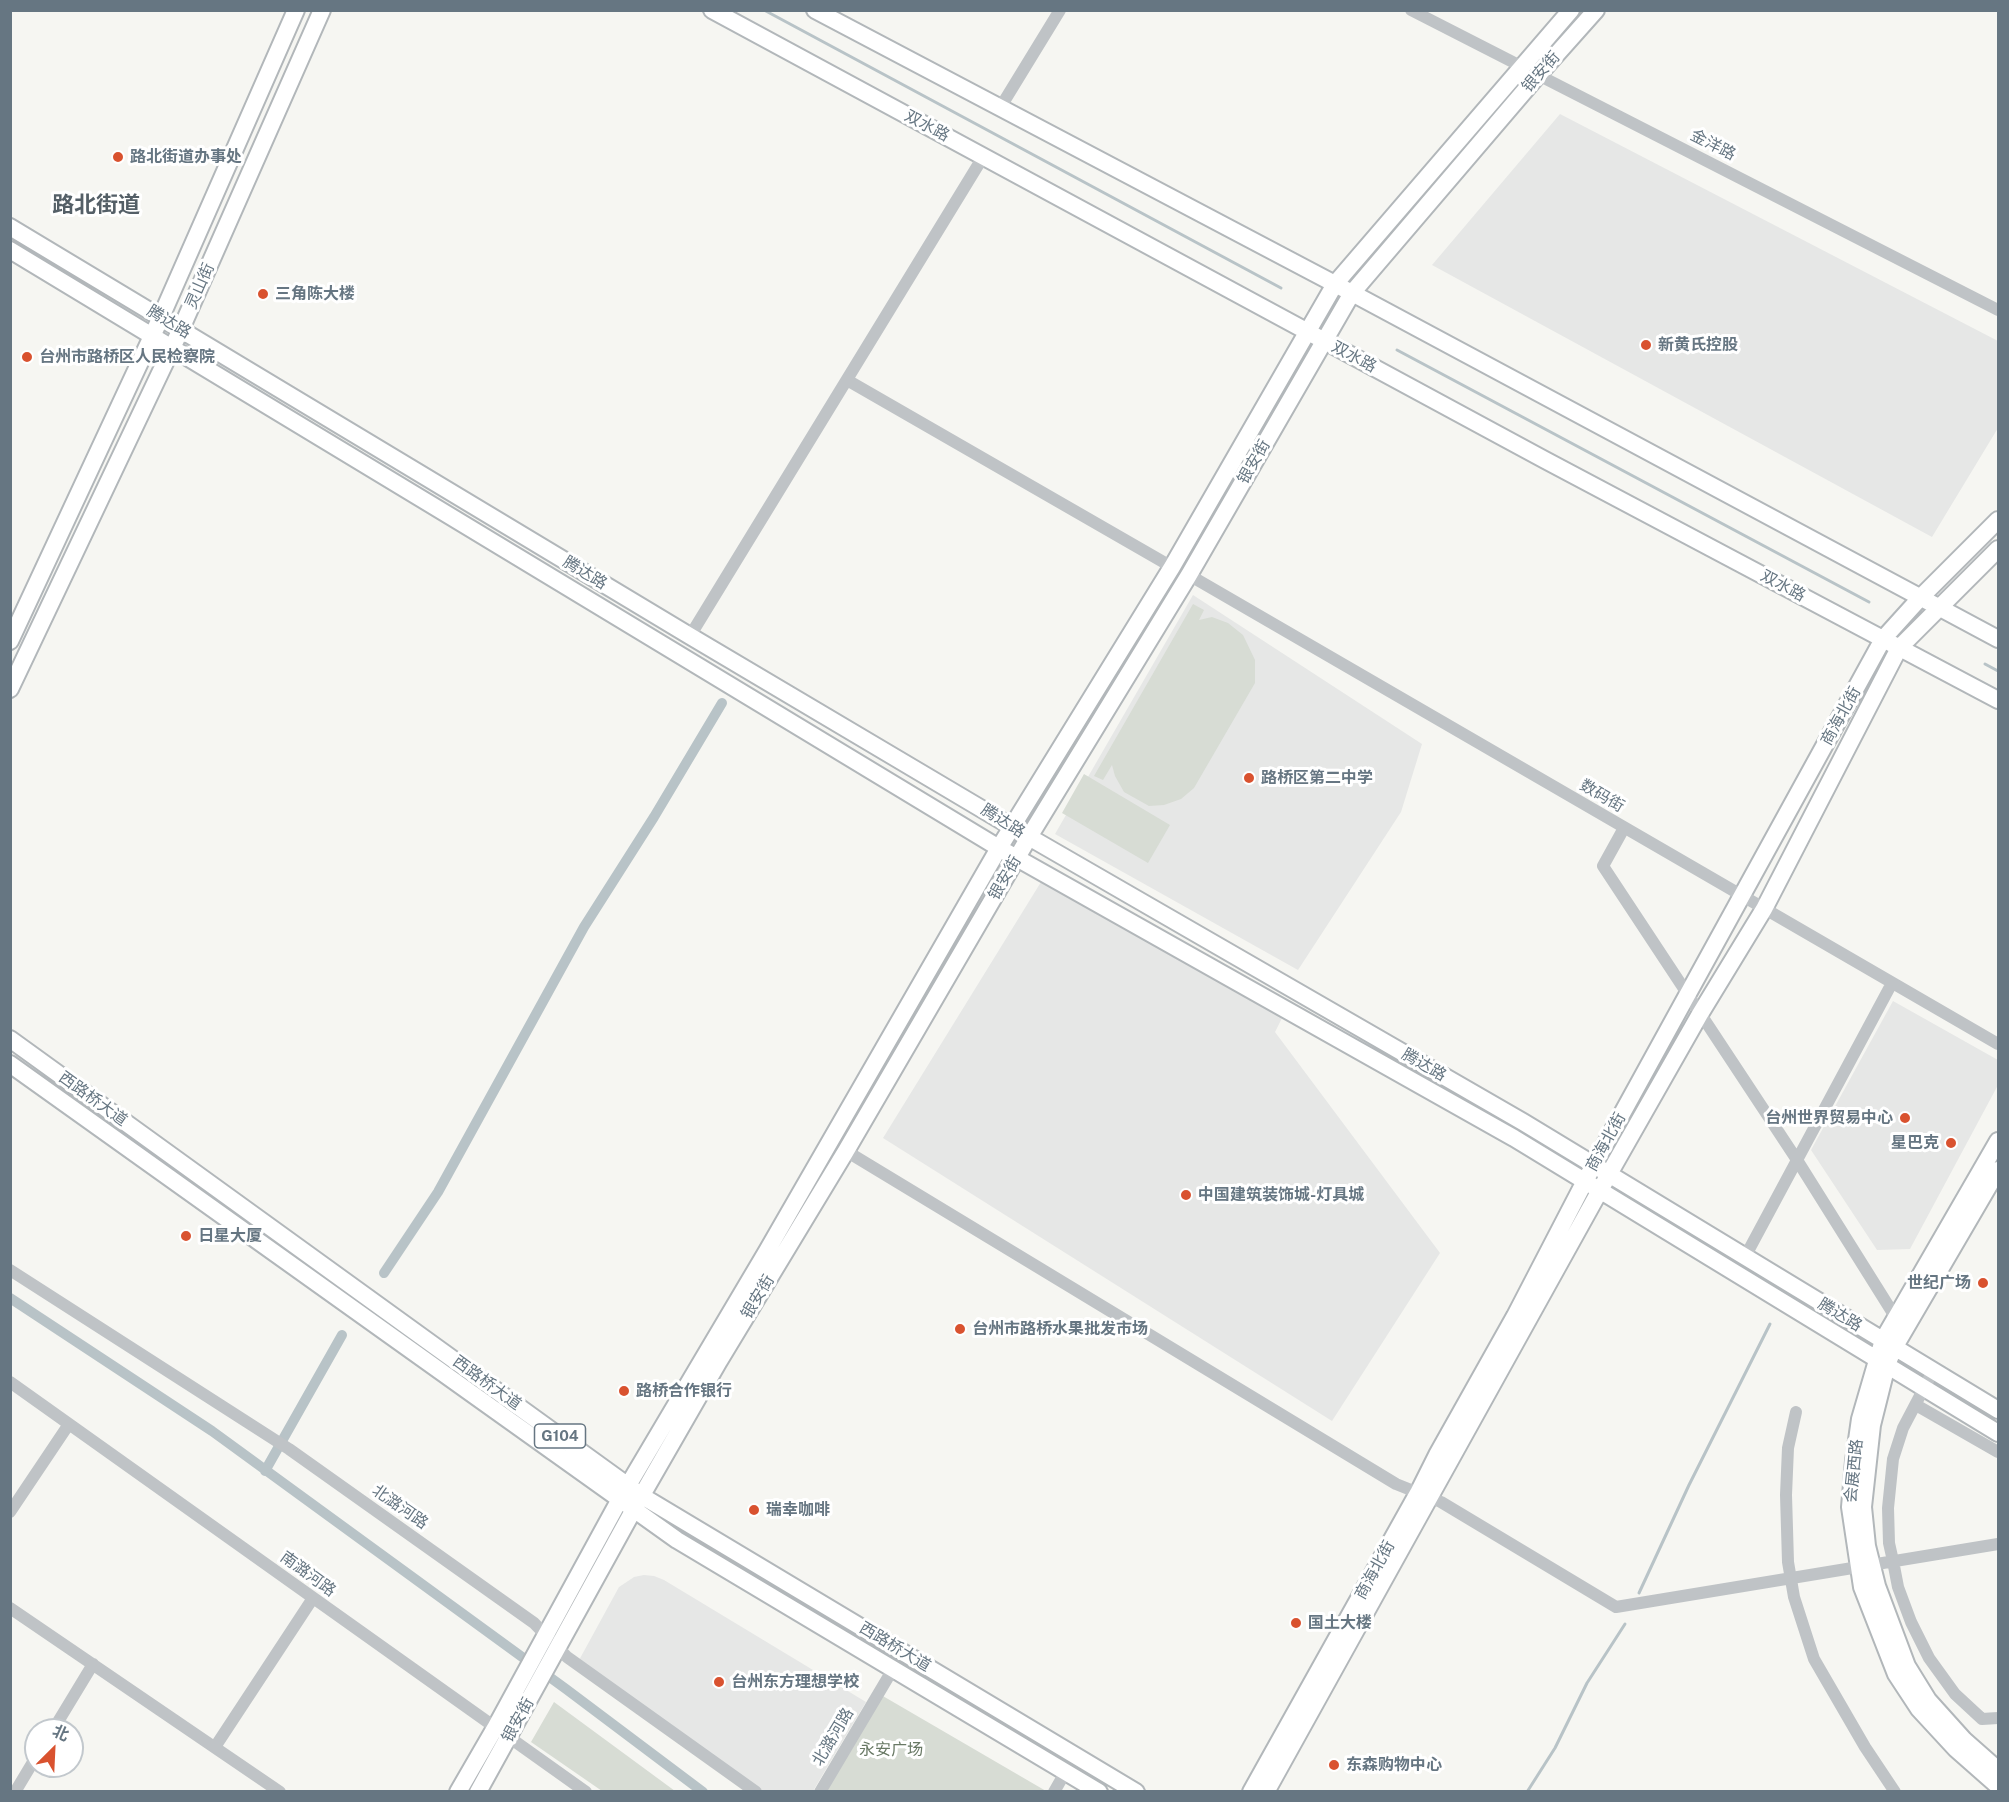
<!DOCTYPE html>
<meta charset="utf-8">
<style>
body{margin:0}
#map{position:relative;width:2009px;height:1802px;overflow:hidden;background:#f6f6f2;font-family:"Public Sans","Noto Sans SC",sans-serif}
canvas{display:block}
.frame{position:absolute;inset:0;border:12px solid #667682;pointer-events:none}
.north{position:absolute;left:24px;top:1718px;width:60px;height:60px;box-sizing:border-box;background:#fff;border:2px solid #c2c8cd;border-radius:50%;rotate:24deg;font-size:16px;font-weight:700;line-height:24px;text-align:center;color:#667682}
.north::after{content:'';display:block;margin:auto;width:21px;height:27px;background:#d9522f;clip-path:polygon(50% 0,100% 100%,50% 72%,0 100%)}
</style>
<div id="map">
<canvas width="2009" height="1802"></canvas>
<div class="frame"></div>
<div class="north">北</div>
</div>
<script>
const ctx = document.querySelector('canvas').getContext('2d');
ctx.lineJoin = 'round';
function fillPath(path, color) {
  ctx.fillStyle = color;
  ctx.fill(path, 'evenodd');
}
function poly(rows) {
  const path = new Path2D();
  for (const r of rows) {
    path.moveTo(r[0], r[1]);
    for (let i = 2; i < r.length; i += 2) path.lineTo(r[i], r[i + 1]);
  }
  return path;
}
function strokePath(path, color, width, dash) {
  ctx.strokeStyle = color;
  ctx.lineWidth = width;
  ctx.lineCap = dash ? 'butt' : 'round';
  ctx.setLineDash(dash || []);
  ctx.stroke(path);
}
function label(font, color, halo, rows, align = 'center') {
  ctx.font = font + ' "Public Sans","Noto Sans SC",sans-serif';
  ctx.lineWidth = 6;
  ctx.setLineDash([]);
  ctx.textBaseline = 'middle';
  ctx.strokeStyle = halo;
  ctx.fillStyle = color;
  for (const [text, x, y, turn = 0] of rows) {
    ctx.save();
    ctx.translate(x, y);
    ctx.rotate((+turn || 0) * Math.PI / 180);
    ctx.textAlign = isNaN(turn) ? turn : align;
    if (halo) ctx.strokeText(text, 0, 0);
    ctx.fillText(text, 0, 0);
    ctx.restore();
  }
}
fillPath(poly([
 [1560,114,1998,341,1998,428,1932,537,1432,265],
 [1193,595,1422,744,1401,812,1298,970,1055,834],
 [1041,882,1282,1018,1275,1032,1440,1253,1332,1421,883,1138],
 [1893,1001,1998,1060,1998,1085,1910,1249,1877,1250,1811,1150],
 [644,1575,654,1576,664,1580,866,1702,813,1791,758,1791,578,1662,619,1587,634,1577]
]), '#e6e7e6');
fillPath(poly([
 [1193,604,1204,610,1199,620,1212,617,1228,623,1243,635,1255,660,1255,683,1194,788,1181,799,1164,805,1149,806,1124,792,1115,776,1112,765,1103,780,1094,776],
 [1084,774,1170,825,1148,863,1062,813],
 [876,1692,1046,1791,817,1792],
 [554,1702,675,1791,602,1791,531,1742]
]), '#d7dcd4');
strokePath(poly([
 [764,10,1281,288],
 [1397,350,1869,602],
 [1985,664,1998,671],
 [1639,1593,1689,1485,1770,1324],
 [1527,1792,1555,1748,1587,1683,1625,1624]
]), '#b8c3c7', 3);
strokePath(poly([
 [384,1273,438,1192,584,927,654,817,722,703],
 [10,1298,212,1431,566,1689,703,1792],
 [265,1471,342,1335]
]), '#b8c3c7', 10);
const major = poly([
 [712,10,1545,460,1998,700],
 [815,10,1352,293,1998,639],
 [10,227,690,636,1029,837,1523,1122,1998,1410],
 [10,250,999,848,1514,1138,1998,1433],
 [10,641,161,317,296,10],
 [10,689,181,329,322,10],
 [10,1039,642,1496,1136,1792],
 [10,1064,677,1540,1099,1792],
 [1998,1141,1883,1340,1860,1419,1854,1461,1850,1507,1862,1587,1896,1674,1919,1709,1956,1749,1998,1786],
 [1998,1170,1894,1348,1887,1365,1872,1425,1863,1507,1867,1546,1877,1586,1907,1666,1928,1700,1964,1740,1998,1770],
 [458,1792,495,1728,620,1499,767,1251,999,848,1172,567,1335,284,1571,10],
 [478,1792,634,1509,719,1361,846,1151,1029,837,1189,575,1352,293,1539,74,1596,10],
 [1251,1792,1418,1493,1437,1455,1515,1316,1585,1181,1883,639,1921,597,1998,520],
 [1266,1792,1609,1174,1700,1014,1764,909,1899,648,1998,549]
]);
strokePath(major, '#b2b7ba', 20);
strokePath(poly([
 [1411,10,1998,310],
 [1000,108,1060,10],
 [847,380,1172,567],
 [1189,575,1998,1044],
 [690,636,983,157],
 [1624,828,1603,866,1797,1160,1896,1318],
 [846,1151,1396,1484,1441,1502,1616,1607,1998,1544],
 [1745,1257,1892,983],
 [10,1270,289,1449,534,1623,567,1657,756,1792],
 [1933,1371,1903,1428,1893,1459,1888,1508,1889,1543,1893,1561,1898,1587,1911,1622,1929,1658,1955,1694,1982,1719,1998,1718],
 [10,1382,586,1792],
 [1916,1405,1998,1452],
 [1796,1412,1788,1448,1786,1495,1788,1562,1794,1597,1814,1659,1865,1747,1895,1792],
 [10,1512,69,1424],
 [10,1608,280,1792],
 [53,1730,93,1664],
 [215,1747,313,1598],
 [15,1792,36,1757],
 [820,1792,893,1669],
 [1054,1792,1066,1771]
]), '#bfc3c6', 12);
strokePath(major, '#fff', 16);
for (const [x, y, r, color] of [
 [118,157,6,"#d9522f"],
 [263,294,6,"#d9522f"],
 [1646,345,6,"#d9522f"],
 [27,357,6,"#d9522f"],
 [1249,778,6,"#d9522f"],
 [1905,1118,6,"#d9522f"],
 [1951,1143,6,"#d9522f"],
 [1186,1195,6,"#d9522f"],
 [186,1236,6,"#d9522f"],
 [1983,1283,6,"#d9522f"],
 [960,1329,6,"#d9522f"],
 [624,1391,6,"#d9522f"],
 [754,1510,6,"#d9522f"],
 [1296,1623,6,"#d9522f"],
 [719,1682,6,"#d9522f"],
 [1334,1765,6,"#d9522f"]
]) {
  const dot = new Path2D();
  dot.arc(x, y, r, 0, 2 * Math.PI);
  ctx.fillStyle = color;
  ctx.fill(dot);
  strokePath(dot, '#fff', 2);
}
for (const [x, y, w] of [
 [560,1436,51]
]) {
  const box = new Path2D();
  box.roundRect(x - w / 2, y - 12, w, 24, 4.5);
  ctx.fillStyle = '#fff';
  ctx.fill(box);
  strokePath(box, '#667682', 1.5);
}
label('bold 15px', '#667682', null, [
 ["G104",560,1436]
]);
label('16px', '#667682', '#fff', [
 ["银安街",1541,72,-49],
 ["双水路",927,126,28],
 ["金洋路",1713,145,27],
 ["灵山街",200,286,-66],
 ["腾达路",169,322,31],
 ["双水路",1354,357,28],
 ["银安街",1254,462,-60],
 ["腾达路",585,573,31],
 ["双水路",1783,586,28],
 ["商海北街",1841,716,-61],
 ["数码街",1602,796,30],
 ["腾达路",1003,821,32],
 ["银安街",1005,878,-60],
 ["腾达路",1424,1065,30],
 ["西路桥大道",93,1099,36],
 ["商海北街",1606,1142,-61],
 ["银安街",758,1297,-59],
 ["腾达路",1840,1315,31],
 ["西路桥大道",487,1383,36],
 ["会展西路",1854,1471,-84],
 ["北潞河路",400,1507,35],
 ["商海北街",1375,1570,-61],
 ["南潞河路",308,1574,36],
 ["西路桥大道",895,1647,31],
 ["银安街",518,1720,-61],
 ["北潞河路",833,1737,-59]
]);
label('bold 16px', '#667682', '#fff', [
 ["路北街道办事处",130,157],
 ["三角陈大楼",275,294],
 ["新黄氏控股",1658,345],
 ["台州市路桥区人民检察院",39,357],
 ["路桥区第二中学",1261,778],
 ["台州世界贸易中心",1893,1118,"right"],
 ["星巴克",1939,1143,"right"],
 ["中国建筑装饰城-灯具城",1198,1195],
 ["日星大厦",198,1236],
 ["世纪广场",1971,1283,"right"],
 ["台州市路桥水果批发市场",972,1329],
 ["路桥合作银行",636,1391],
 ["瑞幸咖啡",766,1510],
 ["国土大楼",1308,1623],
 ["台州东方理想学校",731,1682],
 ["东森购物中心",1346,1765]
], 'left');
label('16px', '#697965', '#fff', [
 ["永安广场",891,1750]
]);
label('bold 22px', '#545f67', '#fff', [
 ["路北街道",96,205]
]);
</script>
